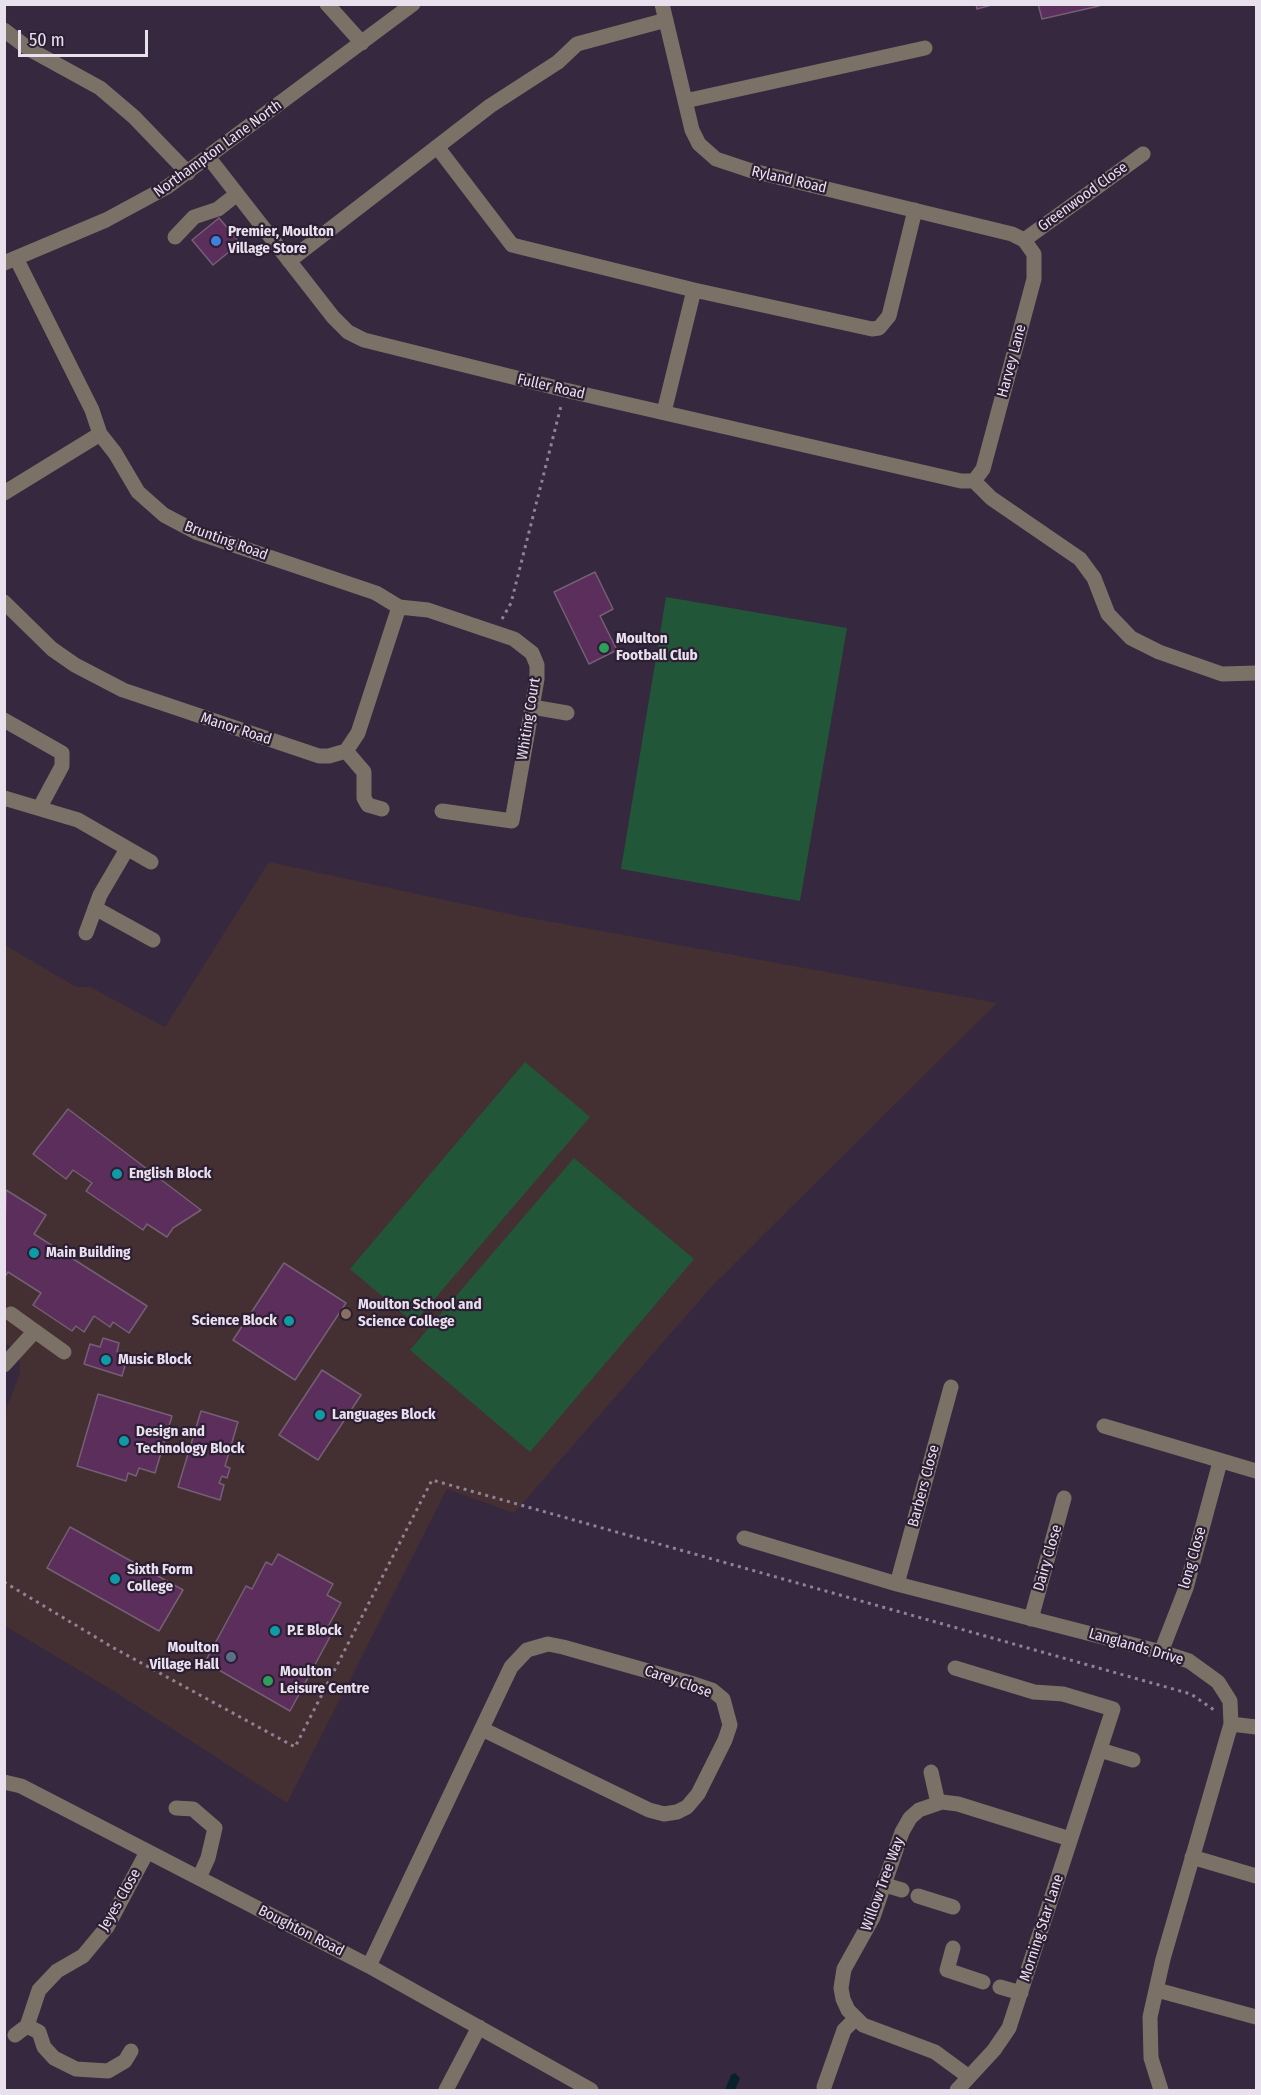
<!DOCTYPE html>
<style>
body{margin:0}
#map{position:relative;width:1261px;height:2095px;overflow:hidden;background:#36283e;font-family:"Fira Sans Condensed",sans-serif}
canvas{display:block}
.frame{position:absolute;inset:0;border:6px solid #e9e0ee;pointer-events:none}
.scale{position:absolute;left:18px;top:30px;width:130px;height:27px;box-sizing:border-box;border:3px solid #e9e0ee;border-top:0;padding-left:8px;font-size:18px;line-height:21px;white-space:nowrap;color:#e9e0ee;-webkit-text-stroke:4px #2c1e33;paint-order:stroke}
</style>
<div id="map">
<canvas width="1261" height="2095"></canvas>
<div class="frame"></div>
<div class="scale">50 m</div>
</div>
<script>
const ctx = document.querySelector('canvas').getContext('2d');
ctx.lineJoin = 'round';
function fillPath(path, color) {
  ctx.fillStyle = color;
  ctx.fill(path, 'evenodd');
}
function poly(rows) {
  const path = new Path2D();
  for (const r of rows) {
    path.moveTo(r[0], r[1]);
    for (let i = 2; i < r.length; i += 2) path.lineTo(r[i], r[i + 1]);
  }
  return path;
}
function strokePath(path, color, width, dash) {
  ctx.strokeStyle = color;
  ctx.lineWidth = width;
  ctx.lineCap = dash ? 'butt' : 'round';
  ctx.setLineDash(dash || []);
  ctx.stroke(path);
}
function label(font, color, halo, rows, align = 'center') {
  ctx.font = font + ' "Fira Sans Condensed",sans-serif';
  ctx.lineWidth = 4.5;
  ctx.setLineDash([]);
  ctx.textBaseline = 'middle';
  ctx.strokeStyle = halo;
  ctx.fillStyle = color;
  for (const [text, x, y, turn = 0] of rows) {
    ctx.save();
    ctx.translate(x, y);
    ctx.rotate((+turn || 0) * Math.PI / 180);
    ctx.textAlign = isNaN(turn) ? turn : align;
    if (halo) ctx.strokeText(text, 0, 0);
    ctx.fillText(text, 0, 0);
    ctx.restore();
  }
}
fillPath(poly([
 [269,862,519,916,997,1003,713,1285,514,1513,447,1489,287,1803,109,1688,5,1626,4,1415,20,1373,19,1351,4,1343,5,945,76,987,90,987,165,1027]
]), '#443032');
fillPath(poly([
 [666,597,847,628,800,901,621,869],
 [525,1062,590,1117,414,1323,350,1269],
 [574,1158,694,1259,530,1452,410,1350]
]), '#225638');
fillPath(poly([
 [735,2073,740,2078,735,2090,725,2090,731,2075]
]), '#0a212d');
const building = poly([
 [976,4,995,4,977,9,976,4],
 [1038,4,1099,4,1099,6,1042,19,1038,4],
 [219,218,240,243,213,265,192,240,219,218],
 [595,572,613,609,600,616,617,650,589,664,554,592,595,572],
 [68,1109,201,1210,173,1228,167,1237,147,1224,143,1230,86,1191,92,1183,73,1170,66,1179,33,1154,68,1109],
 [6,1190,46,1215,34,1234,147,1306,129,1333,113,1322,110,1327,94,1316,84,1332,76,1326,72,1331,33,1305,41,1293,8,1272,4,1278,6,1190],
 [284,1263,346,1303,295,1380,233,1340,284,1263],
 [103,1338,119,1343,117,1352,128,1355,122,1376,84,1364,90,1344,100,1347,103,1338],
 [322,1370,361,1395,318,1460,279,1435,322,1370],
 [98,1394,172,1416,155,1473,139,1468,136,1476,128,1473,126,1481,77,1466,98,1394],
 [201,1411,238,1422,225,1466,230,1468,227,1478,222,1476,219,1483,224,1485,220,1500,178,1487,201,1411],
 [70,1527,183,1590,159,1631,47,1568,70,1527],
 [278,1554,333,1584,327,1595,341,1603,326,1630,332,1633,290,1711,205,1662,246,1586,252,1589,266,1562,272,1565,278,1554]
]);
fillPath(building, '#5b2e5b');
strokePath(building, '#745f74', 1.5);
strokePath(poly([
 [502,619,511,603,561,406],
 [4,1582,112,1647,295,1747,432,1480,1191,1694,1214,1710]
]), '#8e8395', 3, [3, 4.5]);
strokePath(poly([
 [327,4,362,43],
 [662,4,692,130,699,144,716,159,749,170,1012,234,1024,240,1034,254,1034,279,983,469,974,481],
 [4,30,29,49,100,88,134,117,188,173],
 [685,101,925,48],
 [438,148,512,245,694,290,872,329,879,328,889,316,915,210],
 [209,158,333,317,348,332,364,340,565,390,961,481,974,481],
 [175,237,194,217,218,209,237,194],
 [1024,240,1143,154],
 [16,258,92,410,100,434,115,453,138,492,164,515,198,533,376,593,399,607,428,610,514,639,532,653,537,665,537,679,512,821,442,811],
 [289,261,490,106,558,62,577,44,666,20],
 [4,263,106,220,167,187,413,4],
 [664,412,694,290],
 [974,481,991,498,1080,559,1094,578,1108,614,1131,638,1159,652,1222,674,1256,673],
 [4,493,100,434],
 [4,602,52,649,75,665,123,690,319,756,329,756,346,751,358,733,399,607],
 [532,707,567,713],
 [4,720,62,753,62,766,40,807],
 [346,751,364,772,364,798,368,805,382,809],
 [4,798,78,820,151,862],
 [95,908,153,940],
 [86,933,100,895,127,849],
 [11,1314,64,1352],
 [4,1365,35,1331],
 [1104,1426,1256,1471],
 [744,1538,897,1584,1161,1652,1189,1661,1218,1682,1230,1701,1231,1724,1163,1959,1150,2017,1151,2058,1161,2090],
 [897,1584,951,1387],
 [1031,1619,1064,1498],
 [1161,1652,1186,1588,1220,1462],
 [955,1668,1034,1692,1063,1694,1113,1709,1009,2028,994,2050,957,2090],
 [1231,1724,1256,1727],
 [1100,1750,1133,1760],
 [931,1772,938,1803],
 [4,1782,21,1786,369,1966,591,2090],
 [176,1808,193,1809,215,1828,208,1858,199,1878],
 [1192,1857,1256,1876],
 [885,1885,902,1890],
 [918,1896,953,1907],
 [953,1948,947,1970,983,1982],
 [369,1966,511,1667,527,1650,548,1644,563,1647,694,1684,712,1690,723,1699,730,1725,725,1740,698,1794,687,1807,677,1812,664,1814,649,1810,482,1729],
 [1000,1987,1021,1993],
 [1157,1990,1256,2017],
 [27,2026,39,2032,44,2047,54,2058,76,2069,108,2071,125,2061,131,2051],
 [15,2035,27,2026,39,1990,57,1971,83,1956,107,1927,147,1852],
 [969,2077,935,2052,863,2025,848,2010,843,1999,841,1988,844,1969,873,1917,902,1832,910,1818,919,1810,942,1802,958,1804,1070,1839],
 [824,2087,844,2030,855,2019],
 [446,2090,479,2027]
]), '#7b7167', 15);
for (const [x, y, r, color] of [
 [216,241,6,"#3f7fe0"],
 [604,648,6,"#2e9e5b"],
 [117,1174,6,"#0f9aa8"],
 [34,1253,6,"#0f9aa8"],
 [346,1314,6,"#8d6e63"],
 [289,1321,6,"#0f9aa8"],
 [106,1360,6,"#0f9aa8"],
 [320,1415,6,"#0f9aa8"],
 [124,1441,6,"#0f9aa8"],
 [115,1579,6,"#0f9aa8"],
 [275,1631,6,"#0f9aa8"],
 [231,1657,6,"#5c6f8a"],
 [268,1681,6,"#2e9e5b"]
]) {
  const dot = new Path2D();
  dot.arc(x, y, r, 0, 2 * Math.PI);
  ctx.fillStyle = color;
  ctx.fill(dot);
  strokePath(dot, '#2c1e33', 2);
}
label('15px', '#e9e0ee', '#2c1e33', [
 ["Northampton Lane North",218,149,-36],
 ["Ryland Road",789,180,13],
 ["Greenwood Close",1083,197,-36],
 ["Harvey Lane",1012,361,-75],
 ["Fuller Road",551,387,13],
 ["Brunting Road",226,541,20],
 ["Whiting Court",529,719,-81],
 ["Manor Road",236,729,18],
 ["Barbers Close",924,1486,-75],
 ["Dairy Close",1048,1558,-74],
 ["long Close",1193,1558,-74],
 ["Langlands Drive",1136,1647,16],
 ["Carey Close",678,1682,19],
 ["Willow Tree Way",883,1884,-70],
 ["Jeyes Close",120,1900,-60],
 ["Morning Star Lane",1042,1928,-72],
 ["Boughton Road",301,1931,27]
]);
label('bold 15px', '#e9e0ee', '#2c1e33', [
 ["Premier, Moulton",228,232],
 ["Village Store",228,249],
 ["Moulton",616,639],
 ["Football Club",616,656],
 ["English Block",129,1174],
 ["Main Building",46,1253],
 ["Moulton School and",358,1305],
 ["Science College",358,1322],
 ["Science Block",277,1321,"right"],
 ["Music Block",118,1360],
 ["Languages Block",332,1415],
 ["Design and",136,1432],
 ["Technology Block",136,1449],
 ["Sixth Form",127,1570],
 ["College",127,1587],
 ["P.E Block",287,1631],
 ["Moulton",219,1648,"right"],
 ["Village Hall",219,1665,"right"],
 ["Moulton",280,1672],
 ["Leisure Centre",280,1689]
], 'left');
</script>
